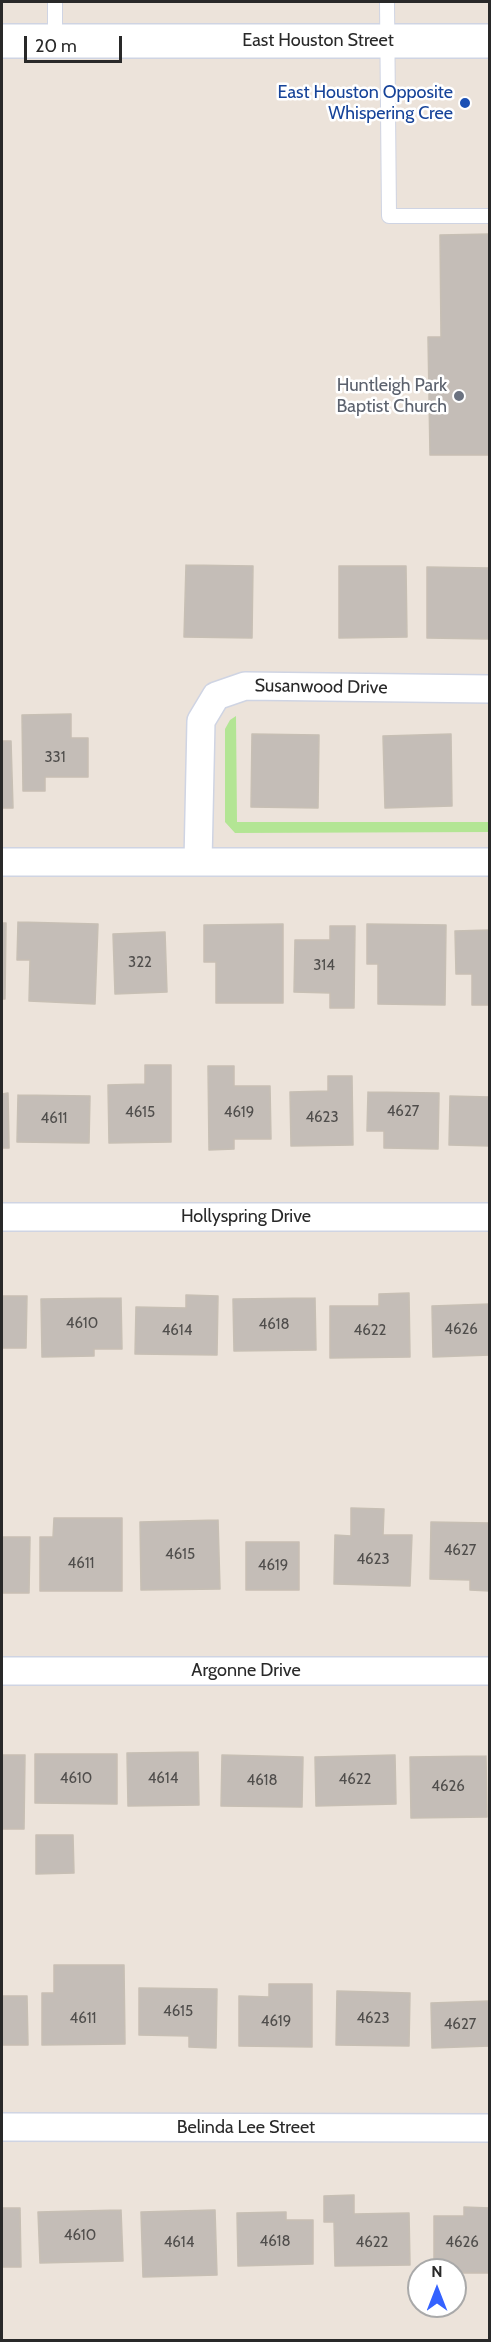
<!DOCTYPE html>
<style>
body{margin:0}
#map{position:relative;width:491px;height:2342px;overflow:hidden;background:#ece3da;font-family:Cabin,sans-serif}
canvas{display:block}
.frame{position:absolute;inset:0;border:3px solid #292929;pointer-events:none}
.north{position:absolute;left:407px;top:2258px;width:60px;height:60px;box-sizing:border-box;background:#fff;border:2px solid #a9a9a9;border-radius:50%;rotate:0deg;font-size:16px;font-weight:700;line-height:24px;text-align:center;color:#292929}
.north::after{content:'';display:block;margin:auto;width:21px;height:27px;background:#3462ff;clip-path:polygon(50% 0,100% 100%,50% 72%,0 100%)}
.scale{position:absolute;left:24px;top:36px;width:98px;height:27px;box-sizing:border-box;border:3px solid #292929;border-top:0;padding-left:8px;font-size:18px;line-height:21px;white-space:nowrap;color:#292929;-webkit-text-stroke:4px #fff;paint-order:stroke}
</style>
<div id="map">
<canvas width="491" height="2342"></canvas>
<div class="frame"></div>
<div class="north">N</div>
<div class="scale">20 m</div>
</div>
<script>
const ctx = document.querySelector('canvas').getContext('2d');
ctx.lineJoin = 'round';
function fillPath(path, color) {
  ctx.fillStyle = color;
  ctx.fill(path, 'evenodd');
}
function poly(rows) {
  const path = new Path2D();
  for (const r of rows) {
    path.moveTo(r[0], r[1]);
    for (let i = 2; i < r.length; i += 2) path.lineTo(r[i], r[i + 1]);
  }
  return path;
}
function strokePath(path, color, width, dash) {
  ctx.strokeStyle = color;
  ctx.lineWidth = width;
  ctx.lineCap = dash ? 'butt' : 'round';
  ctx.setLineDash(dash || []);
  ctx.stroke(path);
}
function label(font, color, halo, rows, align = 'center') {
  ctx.font = font + ' Cabin,sans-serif';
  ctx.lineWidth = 5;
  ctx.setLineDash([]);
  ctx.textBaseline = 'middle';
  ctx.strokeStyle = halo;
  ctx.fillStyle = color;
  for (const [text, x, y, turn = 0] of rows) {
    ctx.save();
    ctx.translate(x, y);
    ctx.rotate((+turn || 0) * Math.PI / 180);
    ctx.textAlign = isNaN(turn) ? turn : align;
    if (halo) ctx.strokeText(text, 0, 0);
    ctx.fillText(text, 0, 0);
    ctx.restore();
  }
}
fillPath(poly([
 [236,716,237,822,489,822,489,832,235,833,225,822,225,729,230,720]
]), '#b3e594');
const building = poly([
 [490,234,490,455,430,455,428,337,441,337,440,235,490,234],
 [186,565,253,566,252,638,184,637,186,565],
 [339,566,406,566,407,637,339,638,339,566],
 [427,567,490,568,490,639,427,638,427,567],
 [71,714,71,738,88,738,88,777,45,777,45,791,23,791,22,715,71,714],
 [252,734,319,735,318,808,251,807,252,734],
 [451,734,452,806,385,808,383,736,451,734],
 [2,741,11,741,13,808,2,808,2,741],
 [18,922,98,924,95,1004,29,1001,30,960,17,960,18,922],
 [2,923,6,923,5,999,2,999,2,923],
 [283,924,283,1003,216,1003,216,962,204,962,204,925,283,924],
 [367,924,446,925,445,1005,378,1004,378,964,367,964,367,924],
 [330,926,355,926,354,1008,330,1008,330,993,294,992,295,940,330,940,330,926],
 [490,930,490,1005,472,1005,472,974,456,974,455,931,490,930],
 [165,932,167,992,115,994,113,934,165,932],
 [145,1065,171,1065,171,1142,109,1143,108,1085,145,1084,145,1065],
 [208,1066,234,1066,234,1086,270,1086,271,1139,234,1139,234,1149,209,1150,208,1066],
 [328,1076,352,1076,353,1145,291,1146,290,1092,328,1091,328,1076],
 [368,1092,439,1093,438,1149,384,1148,384,1131,367,1131,368,1092],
 [8,1093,9,1148,2,1148,2,1094,8,1093],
 [18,1095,90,1096,89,1143,17,1142,18,1095],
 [450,1096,490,1097,490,1146,449,1145,450,1096],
 [409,1293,410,1357,330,1358,330,1306,379,1306,379,1294,409,1293],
 [186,1295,218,1296,217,1355,135,1354,136,1307,186,1308,186,1295],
 [2,1296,27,1296,26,1348,2,1348,2,1296],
 [121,1298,122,1349,94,1349,94,1356,42,1357,41,1299,121,1298],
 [315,1298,316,1350,234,1351,233,1299,315,1298],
 [490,1304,490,1355,433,1357,432,1306,490,1304],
 [351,1508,384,1509,383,1535,412,1535,410,1586,334,1584,335,1535,351,1536,351,1508],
 [54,1518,122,1518,122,1591,40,1591,40,1537,53,1537,54,1518],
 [218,1520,220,1589,141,1590,140,1522,218,1520],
 [431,1522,490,1523,490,1591,470,1590,470,1580,430,1579,431,1522],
 [2,1537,30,1537,29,1593,2,1593,2,1537],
 [246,1542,299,1542,299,1590,246,1590,246,1542],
 [198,1752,199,1805,128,1806,127,1753,198,1752],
 [35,1754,117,1754,117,1804,35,1803,35,1754],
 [2,1755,25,1755,24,1829,2,1829,2,1755],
 [222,1755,303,1757,302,1807,221,1806,222,1755],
 [395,1755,396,1804,316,1806,315,1757,395,1755],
 [486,1756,487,1817,411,1818,410,1757,486,1756],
 [36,1835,73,1835,74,1873,36,1874,36,1835],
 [54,1965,124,1965,125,2044,42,2045,42,1993,54,1993,54,1965],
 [269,1984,312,1984,312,2047,239,2046,239,1996,269,1997,269,1984],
 [139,1988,217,1989,216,2048,189,2047,189,2036,139,2035,139,1988],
 [337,1991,410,1993,409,2046,336,2045,337,1991],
 [2,1996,27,1996,28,2045,2,2045,2,1996],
 [490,2001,490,2046,432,2048,431,2003,490,2001],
 [354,2195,354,2214,409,2213,410,2265,335,2266,334,2222,324,2222,324,2196,354,2195],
 [464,2207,490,2208,490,2273,455,2273,455,2270,434,2270,434,2216,464,2216,464,2207],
 [2,2208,20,2208,21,2267,2,2267,2,2208],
 [121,2210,123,2261,40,2263,38,2212,121,2210],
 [215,2210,217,2275,143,2277,141,2212,215,2210],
 [286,2212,286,2220,313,2220,313,2264,238,2266,237,2213,286,2212]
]);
fillPath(building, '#c4bdb7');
strokePath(building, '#c7bfb4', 1.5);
const lane = poly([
 [55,2,55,41],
 [387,2,389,216,490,216]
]);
const street = poly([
 [2,862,490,862],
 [198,862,201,721,216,696,245,686,490,689],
 [2,1217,490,1217],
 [2,1671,490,1671],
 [2,2127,490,2128]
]);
const secondary = poly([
 [2,41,490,41]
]);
strokePath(lane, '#cfd4e3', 16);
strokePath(street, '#cfd4e3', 30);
strokePath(secondary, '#cfd4e3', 36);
strokePath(lane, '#fff', 14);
strokePath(street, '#fff', 27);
strokePath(secondary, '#fff', 33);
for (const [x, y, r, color] of [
 [465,103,6,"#1a4fb4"],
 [459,396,6,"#6b7280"]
]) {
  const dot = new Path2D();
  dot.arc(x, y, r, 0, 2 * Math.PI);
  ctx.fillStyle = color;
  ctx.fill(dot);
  strokePath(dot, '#fff', 2);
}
label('15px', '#504e4c', null, [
 ["331",55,758],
 ["322",140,963],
 ["314",324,966],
 ["4627",403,1112],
 ["4615",140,1113],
 ["4619",239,1113],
 ["4623",322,1118],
 ["4611",54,1119],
 ["4610",82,1324],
 ["4618",274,1325],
 ["4626",461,1330],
 ["4614",177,1331],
 ["4622",370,1331],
 ["4627",460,1551],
 ["4615",180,1555],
 ["4623",373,1560],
 ["4611",81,1564],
 ["4619",273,1566],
 ["4610",76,1779],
 ["4614",163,1779],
 ["4622",355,1780],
 ["4618",262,1781],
 ["4626",448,1787],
 ["4615",178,2012],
 ["4611",83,2019],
 ["4623",373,2019],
 ["4619",276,2022],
 ["4627",460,2025],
 ["4610",80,2236],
 ["4618",275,2242],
 ["4614",179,2243],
 ["4622",372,2243],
 ["4626",462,2243]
]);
label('18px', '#292929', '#fff', [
 ["East Houston Street",318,41],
 ["Susanwood Drive",321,687,1],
 ["Hollyspring Drive",246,1217],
 ["Argonne Drive",246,1671],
 ["Belinda Lee Street",246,2128]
]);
label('18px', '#164399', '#fff', [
 ["East Houston Opposite",453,93],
 ["Whispering Cree",453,114]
], 'right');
label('18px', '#5b616d', '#fff', [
 ["Huntleigh Park",447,386],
 ["Baptist Church",447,407]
], 'right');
</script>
